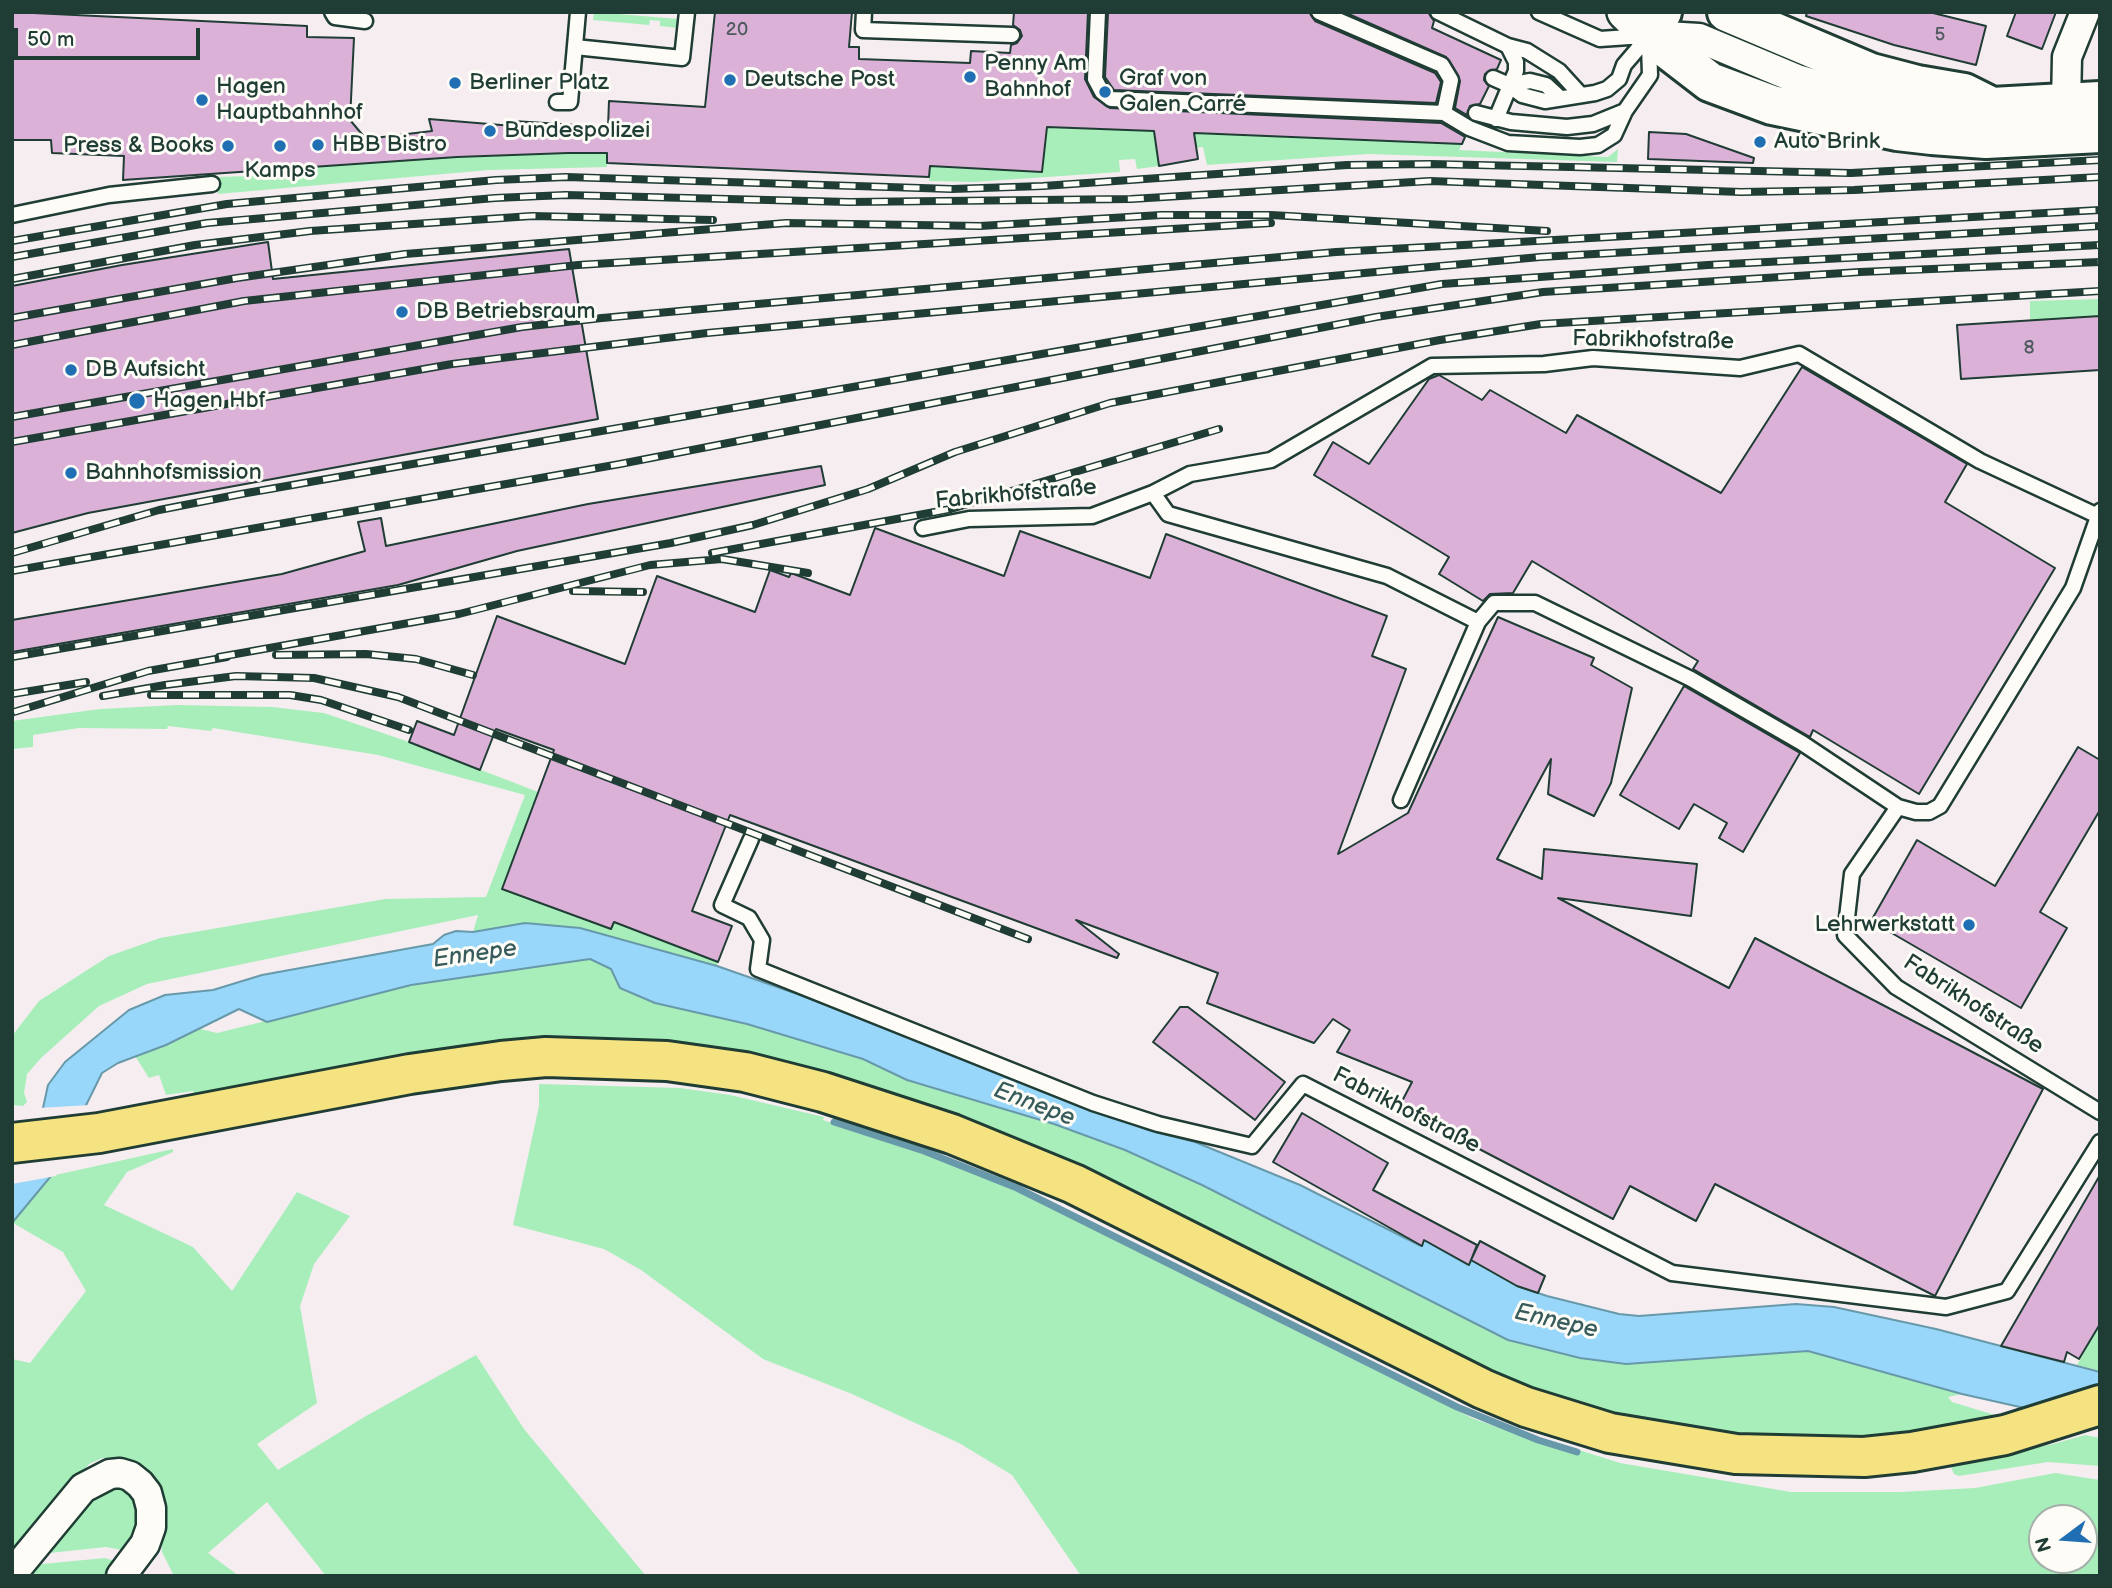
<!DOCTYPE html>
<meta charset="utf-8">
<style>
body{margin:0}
#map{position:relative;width:2112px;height:1588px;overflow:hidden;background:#f6edf1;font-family:"Balsamiq Sans",sans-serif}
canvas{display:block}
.frame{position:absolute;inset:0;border:14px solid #1f3d34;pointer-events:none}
.north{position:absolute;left:2028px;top:1504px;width:70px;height:70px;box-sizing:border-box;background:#fdfcf7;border:2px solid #a4b0a9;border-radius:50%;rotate:254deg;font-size:19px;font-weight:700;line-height:28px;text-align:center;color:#1f3d34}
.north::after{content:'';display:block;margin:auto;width:24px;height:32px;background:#1f6fb2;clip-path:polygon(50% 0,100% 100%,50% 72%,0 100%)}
.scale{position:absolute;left:14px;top:28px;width:186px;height:32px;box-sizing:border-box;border:4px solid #1f3d34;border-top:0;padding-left:9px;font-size:21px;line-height:24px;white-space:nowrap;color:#1f3d34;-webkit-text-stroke:5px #fdfcf7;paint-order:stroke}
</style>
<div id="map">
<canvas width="2112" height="1588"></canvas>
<div class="frame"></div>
<div class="north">N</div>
<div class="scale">50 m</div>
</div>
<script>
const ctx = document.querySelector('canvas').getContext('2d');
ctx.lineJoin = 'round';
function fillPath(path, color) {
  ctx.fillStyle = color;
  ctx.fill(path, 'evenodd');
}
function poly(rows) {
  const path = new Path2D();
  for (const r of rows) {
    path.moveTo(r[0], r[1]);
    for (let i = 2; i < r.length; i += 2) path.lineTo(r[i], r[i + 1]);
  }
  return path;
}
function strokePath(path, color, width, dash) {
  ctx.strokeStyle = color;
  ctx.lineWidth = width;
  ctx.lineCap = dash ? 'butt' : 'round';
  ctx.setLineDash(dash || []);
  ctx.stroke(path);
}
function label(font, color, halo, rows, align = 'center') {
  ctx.font = font + ' "Balsamiq Sans",sans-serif';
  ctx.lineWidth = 6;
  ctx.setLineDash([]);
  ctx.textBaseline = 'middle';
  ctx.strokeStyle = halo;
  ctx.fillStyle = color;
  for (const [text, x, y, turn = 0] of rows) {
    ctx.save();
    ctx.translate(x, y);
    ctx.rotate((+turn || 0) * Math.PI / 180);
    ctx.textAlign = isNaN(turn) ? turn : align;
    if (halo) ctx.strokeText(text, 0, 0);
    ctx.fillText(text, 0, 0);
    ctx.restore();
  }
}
fillPath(poly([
 [594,12,679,19,678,28,660,26,660,21,650,20,649,25,593,20],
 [1047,127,1462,144,1459,150,1608,157,1618,149,1617,162,1368,154,1207,165,1203,147,1174,150,1158,160,1159,166,1137,169,1135,159,1119,160,1120,172,974,182,929,181,930,166,1042,171],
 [568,153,607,153,607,167,489,170,218,194,217,177,276,175,277,170,457,157],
 [2100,299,2100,316,2030,320,2030,301],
 [178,705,272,707,324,713,409,742,538,792,503,889,610,929,614,922,718,962,717,966,580,928,525,923,473,932,478,915,147,984,99,1006,41,1058,27,1074,24,1093,27,1102,23,1106,12,1105,12,1036,39,1001,109,956,160,938,385,899,486,897,525,795,378,755,213,728,211,731,168,726,167,729,79,728,33,735,33,747,12,749,12,721,100,709],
 [590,959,747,1024,863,1059,907,1080,1054,1124,1125,1150,1202,1185,1508,1340,1580,1358,1626,1364,1808,1351,1962,1394,1948,1397,1952,1402,1998,1416,1897,1436,1897,1441,1716,1433,1576,1404,1489,1371,1305,1277,1303,1280,1211,1233,1207,1227,1014,1136,866,1083,715,1047,594,1038,500,1040,194,1096,193,1091,166,1095,159,1075,149,1078,135,1056,197,1028,217,1033,411,985],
 [539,1084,680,1088,730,1095,824,1117,823,1120,924,1153,1016,1191,1474,1419,1578,1455,1579,1450,1620,1463,1791,1492,1901,1492,1975,1488,2055,1473,2100,1480,2100,1576,1081,1576,1012,1475,959,1443,852,1394,763,1359,641,1270,604,1249,513,1225,539,1106],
 [2042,1518,2084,1518,2084,1560,2042,1560],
 [173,1149,173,1152,127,1172,104,1205,193,1247,232,1291,297,1192,350,1216,314,1264,300,1306,317,1403,257,1444,278,1470,366,1416,476,1355,524,1429,646,1576,326,1576,267,1502,208,1553,239,1576,174,1576,162,1552,160,1494,154,1477,143,1467,130,1461,102,1458,89,1464,12,1559,12,1359,30,1363,86,1291,63,1252,13,1223,51,1176],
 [2100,1324,2100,1371,2077,1365],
 [2085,1435,2100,1438,2100,1466,2048,1462,1959,1476,1954,1474,1950,1465,2053,1444],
 [128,1485,143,1513,127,1551,106,1547,40,1554,100,1486],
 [105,1558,118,1562,107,1576,23,1576,32,1565]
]), '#a8eeba');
const water = poly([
 [525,923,580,928,717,966,800,995,1148,1130,1195,1142,1300,1185,1421,1246,1424,1240,1468,1265,1471,1260,1517,1286,1547,1296,1619,1314,1639,1316,1796,1304,1834,1307,1936,1329,2100,1372,2100,1425,1962,1394,1808,1351,1626,1364,1580,1358,1508,1340,1202,1185,1125,1150,1054,1124,907,1080,863,1059,747,1024,655,1003,620,988,611,969,590,959,411,985,267,1022,239,1009,166,1045,118,1063,102,1073,51,1176,12,1223,12,1140,43,1108,48,1085,65,1062,129,1010,165,995,213,990,262,975,433,944,444,935,456,931,473,932,525,923]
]);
fillPath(water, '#98d7f9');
strokePath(water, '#6899aa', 2);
fillPath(poly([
 [90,1105,56,1176,12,1184,12,1135,38,1108]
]), '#f6edf1');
strokePath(poly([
 [834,1122,924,1151,1017,1188,1457,1407,1538,1440,1577,1452]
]), '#6899aa', 7);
const building = poly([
 [12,12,307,26,307,37,354,38,350,120,366,139,432,131,429,119,513,126,513,121,608,127,609,101,705,107,715,12,852,12,849,47,859,47,859,59,970,63,971,51,1010,53,1011,45,1017,43,1022,36,1020,30,1013,25,1014,12,1088,12,1085,79,1094,97,1110,108,1441,123,1465,137,1462,144,1194,133,1198,159,1159,166,1154,131,1047,127,1042,172,930,166,929,177,607,163,607,153,568,153,457,157,123,180,124,156,52,153,51,140,12,140,12,12],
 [1108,12,1309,12,1315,21,1435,73,1441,82,1436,103,1114,90,1105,77,1108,12],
 [1344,12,1428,12,1434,21,1432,28,1501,60,1497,69,1485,74,1484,80,1489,86,1480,104,1470,106,1467,115,1455,108,1460,81,1446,57,1344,12],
 [1807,12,1929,12,1986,26,1976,65,1894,45,1806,16,1807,12],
 [2016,12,2056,12,2042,49,2007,36,2016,12],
 [1649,132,1686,134,1754,158,1753,163,1648,159,1649,132],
 [268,242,273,279,569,249,598,419,88,513,12,533,12,286,122,265,268,242],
 [2100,316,2100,370,1961,379,1957,325,2100,316],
 [1802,367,1967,464,1945,502,2055,568,1919,794,1813,730,1810,737,1693,669,1698,661,1532,561,1513,593,1490,594,1483,601,1439,574,1449,557,1314,475,1333,442,1369,464,1429,379,1439,375,1482,400,1490,390,1566,433,1577,415,1721,493,1802,367],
 [821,466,825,485,517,551,398,585,12,652,12,620,282,574,365,551,358,522,381,518,386,546,588,504,821,466],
 [875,528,1004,576,1020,531,1150,578,1166,534,1387,616,1372,656,1406,669,1338,854,1408,813,1498,617,1594,658,1591,665,1632,688,1611,783,1594,816,1548,794,1551,759,1497,859,1542,879,1544,849,1697,864,1691,916,1558,898,1729,988,1755,938,2043,1089,1935,1296,1715,1184,1696,1221,1630,1186,1613,1219,1399,1107,1412,1082,1337,1052,1350,1030,1333,1019,1314,1043,1207,1003,1218,973,1076,920,1119,954,1117,958,730,815,692,911,732,926,718,962,614,922,611,929,502,889,554,750,496,729,480,770,409,742,417,721,454,735,497,616,625,664,657,576,755,612,770,570,789,577,791,573,850,595,875,528],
 [1684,686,1800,753,1743,852,1719,838,1727,823,1694,804,1679,829,1620,795,1684,686],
 [2078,747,2100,760,2100,810,2040,912,2067,928,2021,1008,1871,921,1917,840,1995,886,2078,747],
 [1180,1007,1188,1007,1285,1082,1255,1120,1153,1042,1180,1007],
 [1302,1113,1388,1163,1373,1190,1477,1245,1469,1265,1424,1240,1422,1246,1273,1162,1302,1113],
 [2100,1175,2100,1324,2079,1359,2067,1352,2064,1362,2001,1346,2100,1175],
 [1480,1241,1545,1276,1538,1293,1517,1286,1471,1260,1480,1241]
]);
fillPath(building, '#dbb1d7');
strokePath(building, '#1f3d34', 2);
const service = poly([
 [332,12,335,17,365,21],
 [864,12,863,30,1012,35],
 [1098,12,1095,79,1102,92,1111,99,1444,113,1469,128,1508,143,1580,147,1598,145,1614,135,1625,111],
 [1319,12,1442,65,1451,80,1444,113],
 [1438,12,1508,46,1527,51,1559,71,1580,94],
 [1539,12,1600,39,1644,36],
 [575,47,682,58,687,12],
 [1493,78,1509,85,1522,95,1545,101,1595,93,1607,89,1619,79,1624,65,1648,37],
 [1509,85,1530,81,1546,85,1559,97],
 [557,102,570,102,578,12],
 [1476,113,1511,122,1567,127,1593,124,1625,111,1650,75,1649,44],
 [1496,119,1516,71,1516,62,1508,46],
 [12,215,109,195,212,184],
 [1153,493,1168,514,1387,576,1478,622,1494,603,1535,603,1691,679,1802,743,1898,807],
 [2100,511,2073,588,1940,806,1929,812,1916,812,1898,807,1852,874,1845,935,1896,987,2100,1112],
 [923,528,969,519,1092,516,1153,493,1190,474,1271,460,1432,366,1544,364,1593,358,1740,368,1799,354,1980,461,2098,516],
 [1401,800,1478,622],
 [751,839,722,905,749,918,762,940,758,969,1093,1103,1158,1124,1252,1146,1303,1084,1672,1273,1946,1307,2007,1291,2100,1142]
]);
const minor = poly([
 [1649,35,1699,38,1797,79,1914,112,1968,118,1992,107],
 [2066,104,2067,57,2085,12],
 [12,1574,83,1488,110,1474,120,1473,130,1476,140,1484,147,1493,151,1508,151,1527,145,1544,121,1576]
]);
const tertiary = poly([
 [1625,12,1649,35]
]);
const secondary = poly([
 [1662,12,1649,35,1710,82,1772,105,1897,131,1932,135,1986,139,2100,133],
 [1727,12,1871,73,1917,85,1964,93,1992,107,2100,101]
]);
const primary = poly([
 [12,1143,99,1133,410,1074,501,1061,546,1057,667,1061,745,1072,823,1092,952,1134,1074,1184,1483,1389,1526,1407,1610,1433,1736,1454,1864,1457,1912,1452,2005,1435,2100,1405]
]);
strokePath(service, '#1f3d34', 19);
strokePath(minor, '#1f3d34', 33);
strokePath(tertiary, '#1f3d34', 40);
strokePath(secondary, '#1f3d34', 44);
strokePath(primary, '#1f3d34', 44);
strokePath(service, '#fdfcf7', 14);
strokePath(minor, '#fdfcf7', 28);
strokePath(tertiary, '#fdfcf7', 35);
strokePath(secondary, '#fdfcf7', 38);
strokePath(primary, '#f5e382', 38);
const rail = poly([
 [12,241,227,204,496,180,566,177,952,189,1043,186,1347,165,1430,164,1851,173,2100,160],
 [12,257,207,223,495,198,566,195,849,202,1131,199,1430,181,1741,192,1854,190,2100,177],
 [12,279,195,245,310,231,532,216,713,220],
 [12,318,237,278,405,254,786,223,980,226,1161,215,1271,215,1547,231],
 [12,345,244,301,578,265,1271,223],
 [12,417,522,327,602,318,1336,252,2100,210],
 [12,442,452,364,707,333,1540,257,2100,226],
 [12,553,159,510,241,494,1442,284,1708,265,2100,245],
 [712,553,951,509,1219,429],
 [12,571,620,464,1376,317,1543,292,1860,272,2100,262],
 [573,591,643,592],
 [276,655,366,654,416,659,473,675],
 [12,657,671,543,753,525,868,489,955,452,1110,403,1440,340,1541,324,2100,291],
 [219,657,459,614,650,565,722,559,808,573],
 [12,694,86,682],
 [151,695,290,695,321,700,409,730],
 [103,696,165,685,236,676,314,678,398,697,1028,939],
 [14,712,148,671,227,657]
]);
strokePath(rail, '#1f3d34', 8);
strokePath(rail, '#fdfcf7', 5, [16]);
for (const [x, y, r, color] of [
 [970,77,7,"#1f6fb2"],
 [730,80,7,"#1f6fb2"],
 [455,83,7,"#1f6fb2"],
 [1105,92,7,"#1f6fb2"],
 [202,100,7,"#1f6fb2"],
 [490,131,7,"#1f6fb2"],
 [1760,142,7,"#1f6fb2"],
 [318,145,7,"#1f6fb2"],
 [228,146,7,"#1f6fb2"],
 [280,146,7,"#1f6fb2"],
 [402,312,7,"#1f6fb2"],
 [71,370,7,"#1f6fb2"],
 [137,401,9,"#1f6fb2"],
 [71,473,7,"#1f6fb2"],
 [1969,925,7,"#1f6fb2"]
]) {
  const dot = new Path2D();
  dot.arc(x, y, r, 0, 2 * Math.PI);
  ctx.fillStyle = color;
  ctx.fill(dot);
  strokePath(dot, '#fdfcf7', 2.5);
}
label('19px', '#4e5a5d', null, [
 ["20",737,30],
 ["5",1940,35],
 ["8",2029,348]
]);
label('23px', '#1f3d34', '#fdfcf7', [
 ["Penny Am",984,64],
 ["Bahnhof",984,90],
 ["Graf von",1119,79],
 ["Galen Carré",1119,105],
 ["Deutsche Post",744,80],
 ["Berliner Platz",469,83],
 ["Hagen",216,87],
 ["Hauptbahnhof",216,113],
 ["Bundespolizei",504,131],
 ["Auto Brink",1774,142],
 ["HBB Bistro",332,145],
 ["Press & Books",214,146,"right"],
 ["Kamps",280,171,"center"],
 ["DB Betriebsraum",416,312],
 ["DB Aufsicht",85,370],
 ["Hagen Hbf",153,401],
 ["Bahnhofsmission",85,473],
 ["Lehrwerkstatt",1955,925,"right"]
], 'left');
label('23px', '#1f3d34', '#fdfcf7', [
 ["Fabrikhofstraße",1653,341,1],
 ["Fabrikhofstraße",1016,495,-5],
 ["Fabrikhofstraße",1973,1005,33],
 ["Fabrikhofstraße",1406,1111,27]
]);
label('italic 24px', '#375c5b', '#fdfcf7', [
 ["Ennepe",475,955,-8],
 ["Ennepe",1034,1105,21],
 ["Ennepe",1556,1322,13]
]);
</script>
